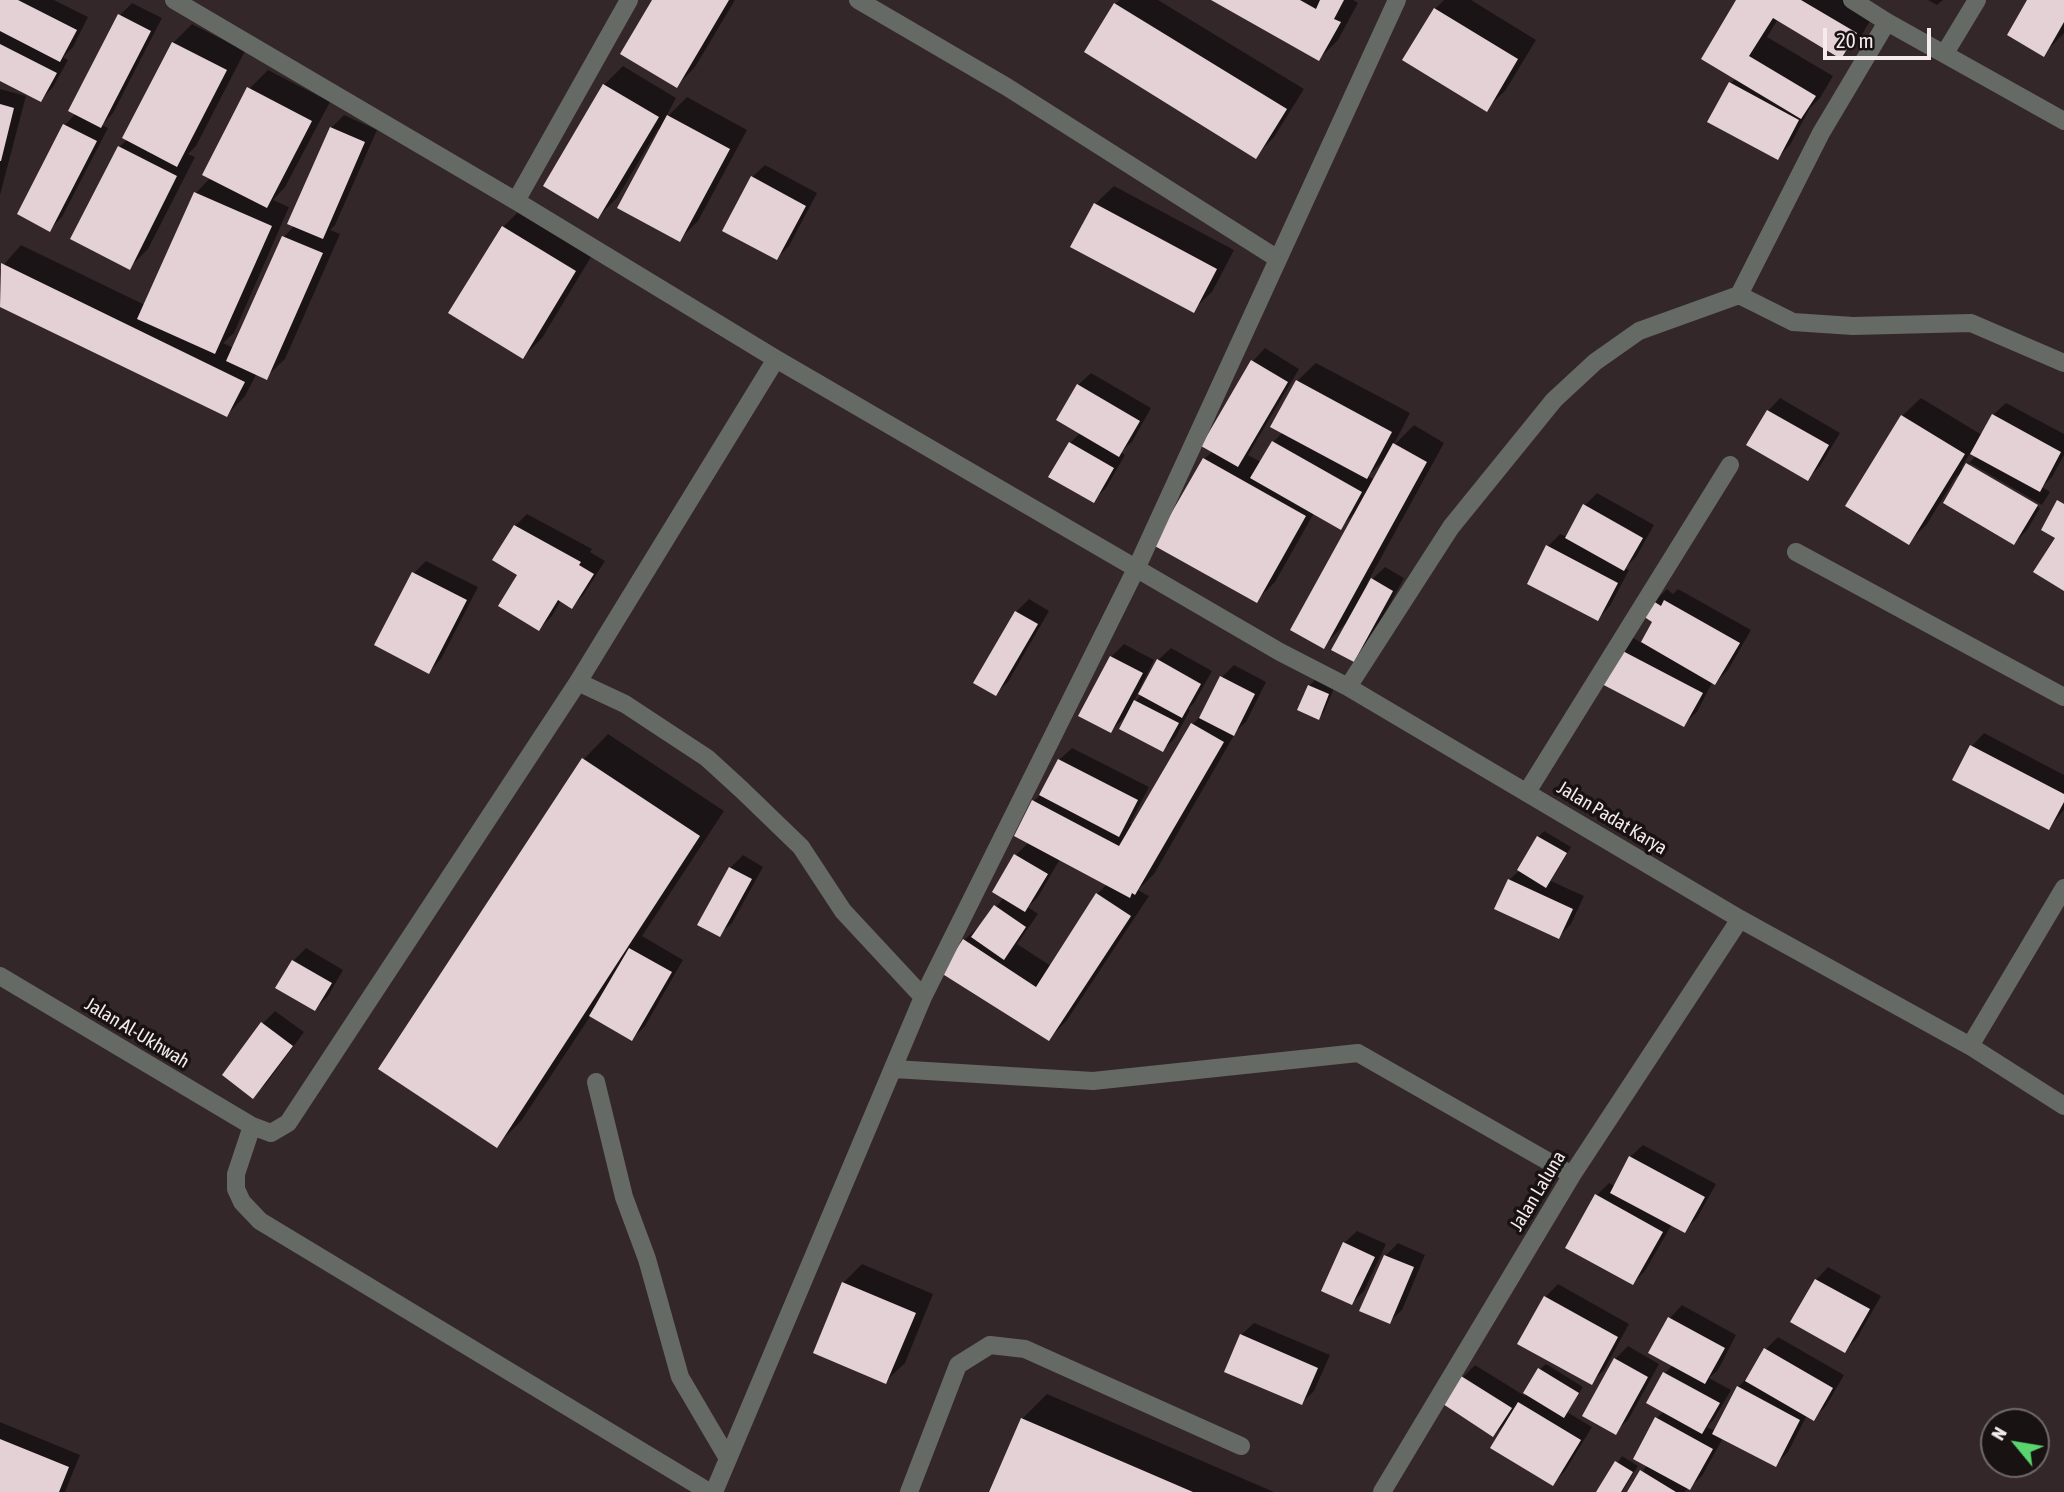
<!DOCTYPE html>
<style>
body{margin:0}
#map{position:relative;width:2064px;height:1492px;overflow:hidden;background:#34272a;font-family:"Asap Condensed",sans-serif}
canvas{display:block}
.north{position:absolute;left:1980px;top:1408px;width:70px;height:70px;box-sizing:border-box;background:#181213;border:2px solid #70696a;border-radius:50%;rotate:300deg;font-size:19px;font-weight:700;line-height:28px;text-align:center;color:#f4ebed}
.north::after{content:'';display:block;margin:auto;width:24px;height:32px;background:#5ad56e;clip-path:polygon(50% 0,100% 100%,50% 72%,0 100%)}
.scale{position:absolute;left:1823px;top:28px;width:108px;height:32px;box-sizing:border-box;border:4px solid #f4ebed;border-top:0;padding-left:9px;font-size:21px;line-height:24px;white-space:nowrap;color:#f4ebed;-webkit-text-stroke:5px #181213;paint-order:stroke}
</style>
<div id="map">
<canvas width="2064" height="1492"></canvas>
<div class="north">N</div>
<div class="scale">20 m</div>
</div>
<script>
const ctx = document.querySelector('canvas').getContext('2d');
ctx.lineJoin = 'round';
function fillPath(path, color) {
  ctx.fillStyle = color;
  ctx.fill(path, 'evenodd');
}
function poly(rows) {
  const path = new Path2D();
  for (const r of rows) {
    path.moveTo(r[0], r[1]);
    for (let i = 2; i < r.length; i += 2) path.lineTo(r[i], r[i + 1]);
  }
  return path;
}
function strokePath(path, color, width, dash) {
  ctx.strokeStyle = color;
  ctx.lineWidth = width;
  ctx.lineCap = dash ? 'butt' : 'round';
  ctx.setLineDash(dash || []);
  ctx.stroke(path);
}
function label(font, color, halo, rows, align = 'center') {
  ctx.font = font + ' "Asap Condensed",sans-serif';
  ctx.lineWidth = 7;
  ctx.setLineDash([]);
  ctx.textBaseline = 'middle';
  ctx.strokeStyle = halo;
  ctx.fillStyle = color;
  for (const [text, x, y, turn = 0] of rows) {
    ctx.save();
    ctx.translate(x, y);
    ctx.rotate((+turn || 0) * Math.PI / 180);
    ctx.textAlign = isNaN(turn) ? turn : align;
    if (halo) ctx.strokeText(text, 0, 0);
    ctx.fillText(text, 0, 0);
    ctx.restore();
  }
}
fillPath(poly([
 [0,0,54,0,88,17,73,47,63,57,68,60,53,87,41,100,0,79],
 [654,0,735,0,695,67,677,86],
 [1120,0,1158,0,1304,89,1274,137,1256,156,1115,4],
 [1215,0,1353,0,1358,3,1338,40,1319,59],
 [1444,0,1471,0,1536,40,1505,91,1486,109,1405,60,1435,9],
 [1738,0,1851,0,1874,14,1860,38,1841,57,1778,19,1767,37,1833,76,1820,98,1810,108,1790,145,1778,158,1730,84,1736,78],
 [1928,0,1943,0,1937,5],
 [2029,0,2064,0,2064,33,2044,54],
 [132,3,162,18,113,113,102,125,108,128,62,217,50,229,19,214,65,125,76,113,120,15],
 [192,24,245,51,196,146,188,154,195,157,148,249,129,268,119,147,128,139,173,43],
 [623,66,676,98,665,119,687,97,747,130,698,221,679,240,661,130,658,129,617,198,598,217,604,85],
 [268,70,330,102,285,187,273,200,289,207,234,333,223,343,234,348,284,237,295,225,331,128,344,115,377,130,335,225,330,230,340,234,285,359,266,377,257,373,245,396,227,415,0,305,0,269,21,245,145,305,196,193,210,178,249,89],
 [0,89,26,96,0,195],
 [765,165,817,193,789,246,777,258,752,177],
 [1114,186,1234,250,1212,292,1193,310,1095,204],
 [522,208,594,252,542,338,523,357,503,227],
 [1265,348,1299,369,1248,455,1261,462,1273,442,1283,432,1297,381,1316,363,1410,413,1393,446,1414,425,1444,443,1366,585,1385,567,1404,578,1366,648,1354,660,1347,622,1324,646,1357,511,1340,527,1314,513,1275,582,1256,601,1204,459,1213,451,1203,445,1253,361],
 [1386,458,1375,480,1368,476],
 [1091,373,1151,408,1132,442,1121,452,1125,455,1106,488,1093,501,1051,476,1070,443,1081,432,1078,385],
 [1780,398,1840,433,1820,466,1808,479,1768,411],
 [1921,398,1982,435,1993,415,2006,403,2064,434,2064,455,2052,477,2042,487,2050,492,2042,505,1970,463,1968,466,2040,508,2027,530,2014,543,1957,475,1927,524,1909,542,1902,416],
 [1971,452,1977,455,1963,469,1961,468],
 [1597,493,1654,525,1636,557,1625,568,1629,570,1610,606,1598,619,1548,546,1560,534,1567,537,1585,505],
 [527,514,592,549,590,552,605,561,584,594,572,607,561,600,552,616,539,629,519,574,515,526],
 [426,561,478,587,441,659,429,672,414,573],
 [1667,589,1673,594,1678,589,1751,630,1728,670,1715,683,1713,681,1697,712,1684,724,1601,681,1630,636,1642,643,1654,621,1654,602],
 [1029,599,1049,611,1008,682,995,694,975,682,1016,612],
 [1124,644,1154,660,1132,705,1142,694,1158,660,1171,648,1212,671,1194,703,1188,709,1190,710,1175,738,1163,750,1127,715,1111,731,1111,657],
 [1234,665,1266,682,1246,722,1237,730,1154,874,1138,890,1149,896,1067,1020,1049,1039,964,940,984,922,1004,897,1016,855,1029,842,1034,801,1042,793,1059,760,1072,748,1149,787,1130,823,1133,825,1193,724,1203,713,1222,677],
 [1060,859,1107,884,1097,894,1051,966,1017,944,1038,914,1028,907,1038,897],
 [1315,680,1334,688,1324,712,1318,718,1309,686],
 [1984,733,2064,775,2064,810,2049,828,1972,746],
 [608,734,724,811,642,936,683,960,645,1026,632,1039,591,1015,521,1121,497,1145,381,1069,584,759],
 [1544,831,1571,847,1551,881,1584,896,1571,924,1559,937,1509,880,1520,870,1538,837],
 [743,855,763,867,732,923,719,935,730,868],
 [306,948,343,970,328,996,315,1009,278,987,293,961],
 [275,1011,304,1032,266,1084,253,1096,262,1024],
 [1643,1145,1716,1184,1697,1218,1685,1230,1672,1224,1645,1271,1633,1283,1597,1195,1609,1183,1615,1186,1630,1157],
 [1357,1231,1386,1244,1364,1291,1352,1303,1344,1243],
 [1398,1243,1425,1255,1402,1310,1389,1322,1385,1256],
 [862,1264,933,1294,905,1363,886,1381,843,1283],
 [1828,1267,1881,1296,1857,1338,1845,1351,1816,1280],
 [1558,1284,1629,1324,1604,1370,1592,1382,1545,1297],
 [1682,1305,1736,1335,1718,1370,1709,1378,1731,1390,1714,1419,1707,1427,1715,1431,1738,1387,1751,1374,1766,1349,1778,1337,1844,1375,1826,1406,1814,1418,1807,1415,1788,1452,1776,1464,1723,1438,1702,1476,1684,1492,1629,1492,1647,1465,1657,1418,1664,1411,1665,1373,1673,1365,1650,1352,1670,1318],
 [1254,1323,1330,1355,1314,1391,1302,1403,1241,1335],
 [1628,1346,1659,1364,1628,1420,1615,1432,1615,1359],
 [1546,1364,1583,1387,1567,1412,1592,1427,1565,1471,1552,1484,1507,1423,1493,1435,1463,1377,1475,1365,1525,1396,1540,1369],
 [1047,1394,1274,1492,990,1492,1022,1419],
 [0,1422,80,1455,65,1492,0,1492],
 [1622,1456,1638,1466,1622,1492,1598,1492]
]), '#0007');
fillPath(poly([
 [0,0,18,0,77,30,60,62,0,31],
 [652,0,729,0,677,88,620,54],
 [1211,0,1300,0,1316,9,1320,0,1344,0,1334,19,1341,22,1319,61],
 [1736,0,1801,0,1857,33,1841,59,1773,18,1749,56,1816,96,1801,119,1701,59],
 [2027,0,2064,0,2064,22,2044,57,2007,35],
 [1114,3,1287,109,1256,159,1084,52],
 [1434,8,1518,59,1487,112,1402,60],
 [118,14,151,31,101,128,68,111],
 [172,42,227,70,177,167,122,138],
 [0,44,57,73,41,102,0,81],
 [1729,82,1799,120,1778,160,1707,122],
 [603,84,659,117,598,219,543,186],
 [247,87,312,121,267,208,202,175],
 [0,104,14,108,1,161,0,161],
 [667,115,730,149,680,242,617,208],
 [63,124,97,141,50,232,17,214],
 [330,127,365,142,323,239,287,224],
 [118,146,177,176,130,270,70,239],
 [751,176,806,206,777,260,722,231],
 [194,192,272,226,215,354,137,319],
 [1094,203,1217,269,1194,313,1070,247],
 [502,226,576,271,523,359,448,313],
 [282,236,323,253,267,380,226,361],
 [1,263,245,382,227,417,0,307],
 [1251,360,1288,382,1238,467,1201,446],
 [1296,380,1392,432,1367,479,1270,427],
 [1077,384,1140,421,1119,457,1056,420],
 [1767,410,1829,445,1808,481,1746,445],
 [1992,414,2061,452,2040,492,1970,454],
 [1901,415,1965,454,1909,545,1845,506],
 [1272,441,1362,492,1341,530,1250,478],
 [1069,442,1114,468,1094,503,1048,477],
 [1393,443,1427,462,1324,649,1290,630],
 [1203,458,1306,516,1257,603,1153,545],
 [1966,463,2038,505,2014,545,1943,503],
 [2057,500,2064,504,2064,591,2033,572,2055,538,2041,530],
 [1583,504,1643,538,1624,571,1565,538],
 [514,525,581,562,579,565,594,574,572,609,558,600,539,631,498,606,517,575,492,560],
 [1546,545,1618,583,1598,621,1527,584],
 [412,572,467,600,429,674,374,645],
 [1371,578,1393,591,1354,662,1331,650],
 [1664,600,1740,643,1715,685,1641,642,1652,622,1643,616,1653,601,1661,606],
 [1015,611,1038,624,996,696,973,683],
 [1617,648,1703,693,1684,727,1598,682],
 [1110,656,1143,673,1111,733,1078,716],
 [1157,659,1201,684,1182,718,1138,694],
 [1220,676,1255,694,1234,736,1199,718],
 [1308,685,1329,694,1319,720,1297,710],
 [1134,700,1179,723,1163,752,1119,729],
 [1191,723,1224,742,1135,895,1132,893,1130,898,1014,836,1032,800,1119,846],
 [1970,745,2064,794,2064,802,2049,830,1952,780],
 [582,758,700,836,497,1148,378,1069],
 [1058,759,1138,800,1119,837,1039,795],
 [1537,836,1567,853,1546,888,1517,870],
 [1014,854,1048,874,1025,912,992,892],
 [729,867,752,879,720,937,697,925],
 [1508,879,1573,909,1559,939,1494,909],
 [1096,893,1131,916,1049,1041,941,973,963,939,1036,987],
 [994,905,1026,927,1004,960,971,937],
 [629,948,672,972,632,1041,589,1016],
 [292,960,332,983,315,1011,275,988],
 [261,1022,293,1046,253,1099,222,1075],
 [1629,1156,1705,1197,1685,1233,1610,1193],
 [1595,1194,1663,1232,1633,1285,1565,1248],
 [1343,1242,1375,1257,1352,1305,1321,1291],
 [1384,1255,1414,1267,1390,1324,1359,1311],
 [1815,1279,1870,1309,1845,1353,1790,1322],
 [842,1282,916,1313,886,1384,813,1353],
 [1544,1296,1618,1337,1592,1385,1517,1344],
 [1668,1317,1725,1348,1705,1384,1648,1353],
 [1240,1334,1318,1368,1302,1405,1224,1372],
 [1764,1348,1833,1388,1814,1421,1745,1381],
 [1614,1358,1648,1377,1616,1435,1582,1416],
 [1538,1368,1579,1393,1564,1418,1523,1393],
 [1663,1372,1720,1403,1702,1434,1646,1403],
 [1461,1376,1512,1408,1493,1437,1443,1404],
 [1737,1386,1800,1420,1776,1467,1712,1434],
 [1518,1402,1581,1440,1553,1486,1490,1448],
 [1655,1417,1713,1449,1690,1490,1633,1459],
 [1021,1418,1193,1492,989,1492],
 [0,1439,69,1467,59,1492,0,1492],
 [1615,1461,1633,1472,1621,1492,1596,1492],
 [1640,1470,1676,1492,1627,1492]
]), '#e4d1d6');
strokePath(poly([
 [174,0,516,201,776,359,1280,652,1348,687,1740,919,1970,1046,2064,1106],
 [858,0,1007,87,1278,259],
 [1852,0,1887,22,2064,121],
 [1945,53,1977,0],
 [516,201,629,0],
 [1739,295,1793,322,1853,326,1971,323,2064,363],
 [1796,552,2064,697],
 [578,682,625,704,707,758,742,790,801,847,843,911,923,997],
 [1348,687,1451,527,1554,400,1595,362,1639,331,1739,295,1821,133,1887,22],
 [1527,792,1730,465],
 [0,976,252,1126],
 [1970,1046,2064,888],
 [894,1069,1093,1081,1358,1053,1572,1175],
 [596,1082,624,1197,647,1259,680,1377,727,1457],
 [709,1492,260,1221,242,1202,236,1189,236,1174,252,1126,271,1133,288,1123,578,682,776,359],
 [714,1492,923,997,1136,569,1397,0],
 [909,1492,958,1365,990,1345,1025,1349,1241,1446],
 [1382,1492,1572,1175,1740,919]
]), '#656a65', 18);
label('19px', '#f4ebed', '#181213', [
 ["Jalan Padat Karya",1612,818,31],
 ["Jalan Al-Ukhwah",137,1033,31],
 ["Jalan Laluna",1538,1191,-59]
]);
</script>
